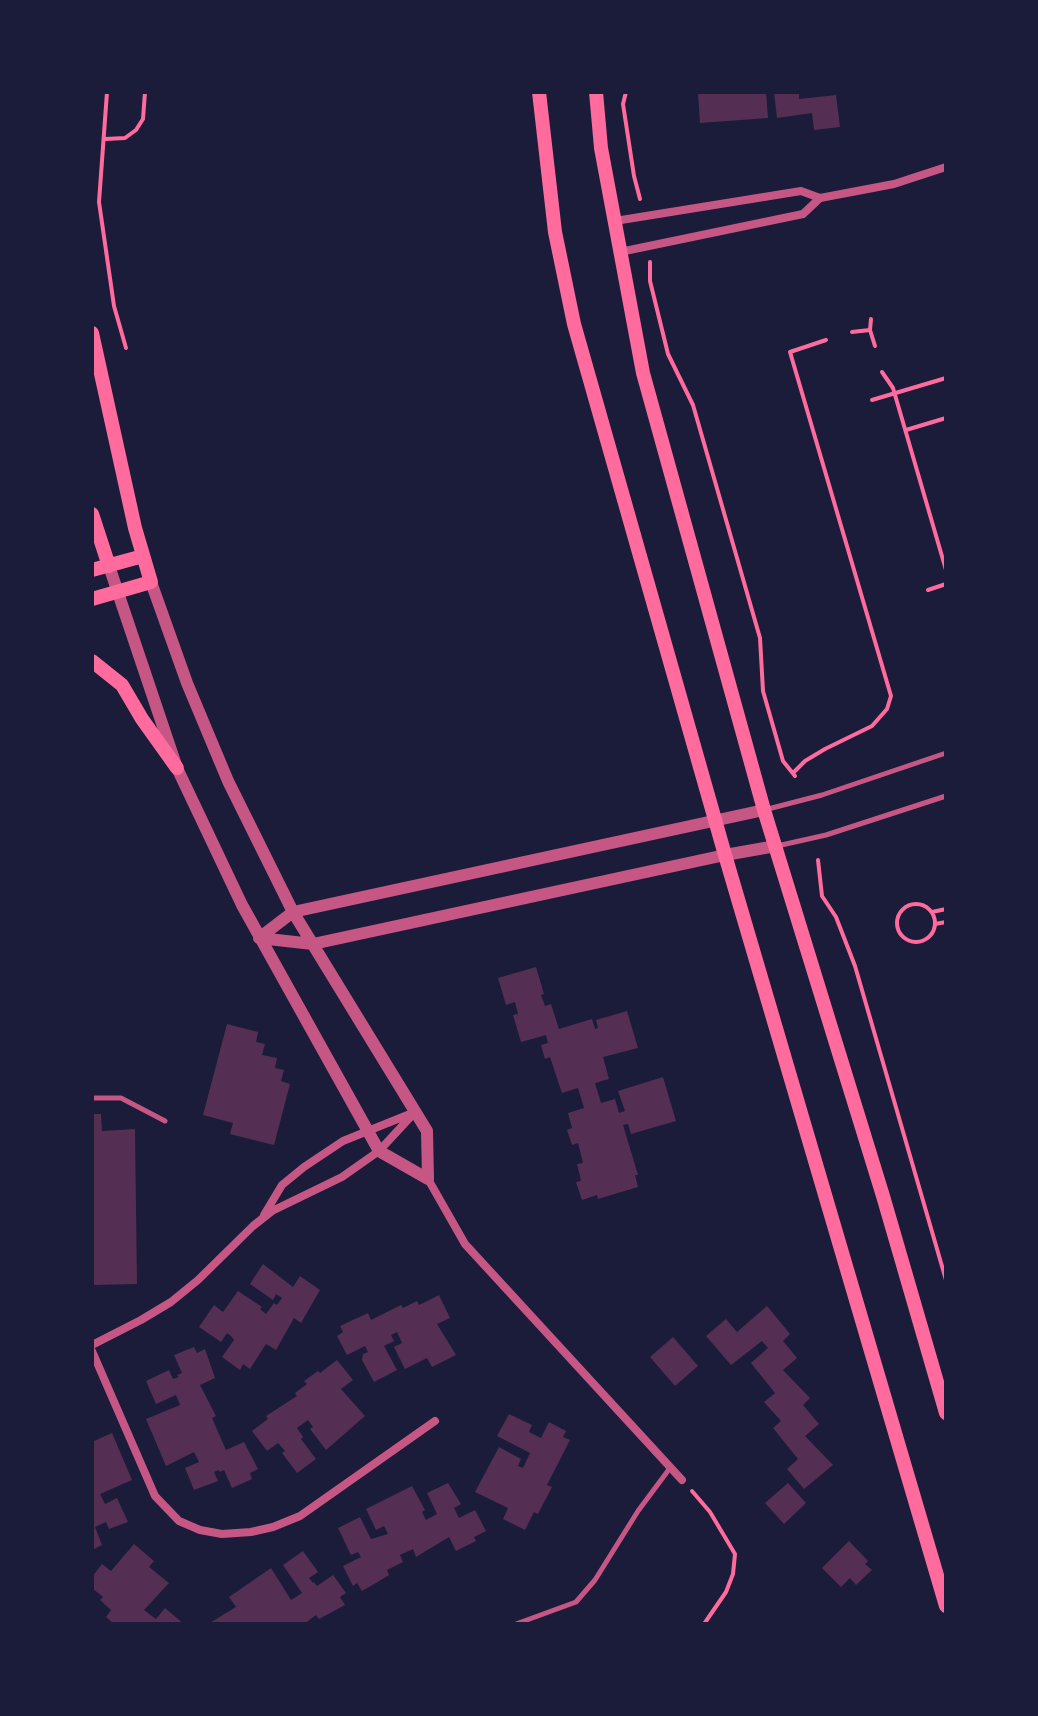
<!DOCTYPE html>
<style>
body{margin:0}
#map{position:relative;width:1038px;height:1716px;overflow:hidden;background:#1b1b3a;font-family:"DM Sans",sans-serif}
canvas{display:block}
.frame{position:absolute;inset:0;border:94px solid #1b1b3a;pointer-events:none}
</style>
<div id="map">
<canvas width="1038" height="1716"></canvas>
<div class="frame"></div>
</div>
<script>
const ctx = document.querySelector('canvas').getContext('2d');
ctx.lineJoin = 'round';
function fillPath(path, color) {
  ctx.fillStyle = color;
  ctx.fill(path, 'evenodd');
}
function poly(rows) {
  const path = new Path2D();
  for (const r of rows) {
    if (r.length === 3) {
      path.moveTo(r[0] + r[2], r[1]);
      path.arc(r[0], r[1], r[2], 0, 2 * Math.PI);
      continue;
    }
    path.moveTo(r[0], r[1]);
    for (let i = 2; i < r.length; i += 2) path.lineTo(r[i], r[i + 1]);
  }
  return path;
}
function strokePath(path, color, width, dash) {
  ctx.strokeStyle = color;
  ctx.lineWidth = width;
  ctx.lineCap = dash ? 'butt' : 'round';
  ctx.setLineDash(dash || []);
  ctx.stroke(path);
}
fillPath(poly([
 [698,92,766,92,768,118,700,123],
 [774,92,799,92,799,99,836,95,840,127,814,130,812,113,777,118],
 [536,967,544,994,541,995,545,1006,551,1004,559,1029,592,1019,595,1029,598,1028,596,1020,627,1011,638,1048,603,1057,609,1079,595,1083,601,1103,615,1099,619,1113,625,1111,618,1091,663,1077,676,1121,631,1134,628,1124,623,1125,638,1175,635,1175,638,1187,598,1199,597,1195,582,1200,576,1182,581,1181,577,1164,583,1163,578,1143,572,1145,567,1130,572,1128,568,1113,584,1108,578,1088,562,1093,550,1057,545,1059,541,1045,548,1043,546,1035,521,1042,513,1015,518,1014,515,1002,506,1005,498,978],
 [227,1024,258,1032,256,1042,265,1044,262,1055,277,1058,275,1068,284,1070,281,1081,290,1084,274,1145,230,1134,233,1123,203,1115],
 [92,1114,101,1114,102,1131,135,1129,137,1284,92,1285],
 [263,1264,293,1287,300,1276,320,1290,301,1323,294,1318,276,1350,266,1344,250,1369,243,1364,240,1370,222,1357,234,1340,231,1336,227,1333,221,1342,199,1327,214,1305,223,1312,238,1291,262,1307,260,1309,266,1314,274,1303,277,1305,282,1298,276,1294,273,1300,250,1284],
 [439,1295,450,1318,437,1324,456,1355,432,1367,427,1358,405,1369,394,1347,402,1343,397,1332,391,1335,394,1341,384,1346,397,1370,374,1382,362,1360,363,1354,368,1352,365,1346,347,1355,337,1336,343,1332,340,1326,368,1313,371,1320,401,1305,403,1308,417,1301,419,1305],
 [767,1306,790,1334,783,1341,797,1358,783,1370,810,1398,803,1405,819,1424,805,1436,833,1465,804,1489,787,1469,798,1459,773,1428,781,1421,764,1402,775,1393,751,1363,768,1348,762,1341,731,1365,706,1336,726,1319,737,1332],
 [673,1337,698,1366,675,1386,650,1357],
 [194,1347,197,1353,205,1349,215,1378,200,1385,216,1416,212,1418,226,1450,244,1442,258,1469,250,1473,252,1479,232,1488,224,1470,220,1472,219,1470,214,1472,218,1481,194,1490,185,1468,199,1462,194,1452,166,1466,146,1419,180,1405,176,1395,156,1404,146,1381,169,1370,173,1379,179,1377,177,1375,182,1373,174,1355],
 [337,1360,353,1380,341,1389,365,1416,326,1450,310,1429,313,1427,308,1420,297,1428,303,1437,301,1439,316,1459,297,1473,282,1453,285,1451,278,1443,267,1451,252,1431,268,1419,266,1416,297,1396,295,1393,307,1384,304,1381,318,1371,320,1373],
 [509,1414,532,1425,529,1432,541,1438,549,1422,566,1431,563,1437,570,1440,547,1485,552,1487,538,1514,534,1512,525,1530,503,1519,508,1508,475,1492,499,1447,521,1459,518,1466,523,1468,530,1453,497,1436],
 [112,1433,132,1480,100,1494,105,1504,117,1498,128,1522,109,1529,106,1522,95,1527,102,1545,92,1550,92,1451,94,1450,92,1442],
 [448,1483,461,1504,454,1508,459,1518,475,1510,486,1531,474,1537,476,1541,456,1551,449,1537,416,1557,413,1549,400,1555,403,1562,387,1570,389,1575,376,1583,362,1591,357,1583,353,1586,343,1566,361,1557,358,1552,351,1555,338,1528,360,1517,371,1539,388,1534,384,1526,376,1530,366,1509,412,1486,425,1510,422,1512,426,1520,437,1514,427,1493],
 [788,1483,806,1503,784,1524,765,1503],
 [849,1541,868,1561,865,1564,872,1570,856,1585,850,1578,841,1587,822,1568],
 [134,1544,154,1561,149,1567,169,1583,144,1610,156,1619,165,1608,184,1624,114,1624,106,1617,111,1610,100,1600,103,1597,92,1588,92,1577,102,1564,111,1571],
 [303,1551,318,1572,309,1578,313,1583,314,1582,317,1586,333,1575,346,1593,340,1597,345,1605,319,1619,316,1615,304,1624,208,1624,236,1607,229,1597,271,1568,291,1600,302,1593,283,1565]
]), '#542f53');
strokePath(poly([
 [107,92,99,202,114,306,126,348],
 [626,92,623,104,634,176,640,199],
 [105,139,125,138,136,130,143,119,145,92],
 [650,262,650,281,668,354,693,405,760,638,763,691,783,761,795,776],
 [870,330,871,319],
 [852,332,870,330,875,346],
 [882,372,893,388,946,570],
 [872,400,946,378],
 [906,430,946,418],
 [928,590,946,584],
 [793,773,805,761,825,749,872,726,887,709,891,696,790,352,826,340],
 [818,860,822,896,836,917,855,966,946,1280],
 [916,923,19],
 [932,912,946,909],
 [935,924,946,922],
 [692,1491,710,1512,735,1554,733,1574,726,1592,704,1624]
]), '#ff6b9d', 4);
strokePath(poly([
 [768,809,822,795,946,753],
 [777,846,826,835,946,796],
 [92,1098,121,1098,165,1121],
 [516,1624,576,1602,595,1580,638,1511,670,1468]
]), '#c65784', 5);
strokePath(poly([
 [615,221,801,191,820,198],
 [620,252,803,214,820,198,894,184,946,167],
 [428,1179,465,1244,682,1480],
 [264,1215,282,1185,304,1167,343,1141,410,1114],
 [92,1345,141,1320,171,1302,198,1280,253,1226,272,1211,342,1177,379,1151,415,1112],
 [92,1351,155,1496,179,1521,200,1530,222,1534,251,1532,273,1527,300,1516,435,1421]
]), '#c65784', 8);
strokePath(poly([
 [109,566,177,768,242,905,379,1151,428,1179],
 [151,582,187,683,228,781,293,912,427,1131,428,1179],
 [259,938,313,944,725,855,776,846],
 [259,938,293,912,764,810]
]), '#c65784', 12);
strokePath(poly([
 [539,92,555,232,574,324,725,855,946,1606],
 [596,92,601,148,643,373,764,810,883,1196,946,1413],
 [92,333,135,528,151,582,92,599],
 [92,514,109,566],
 [92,570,143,556],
 [92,661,122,685,142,719,177,768]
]), '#ff6b9d', 14);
</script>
